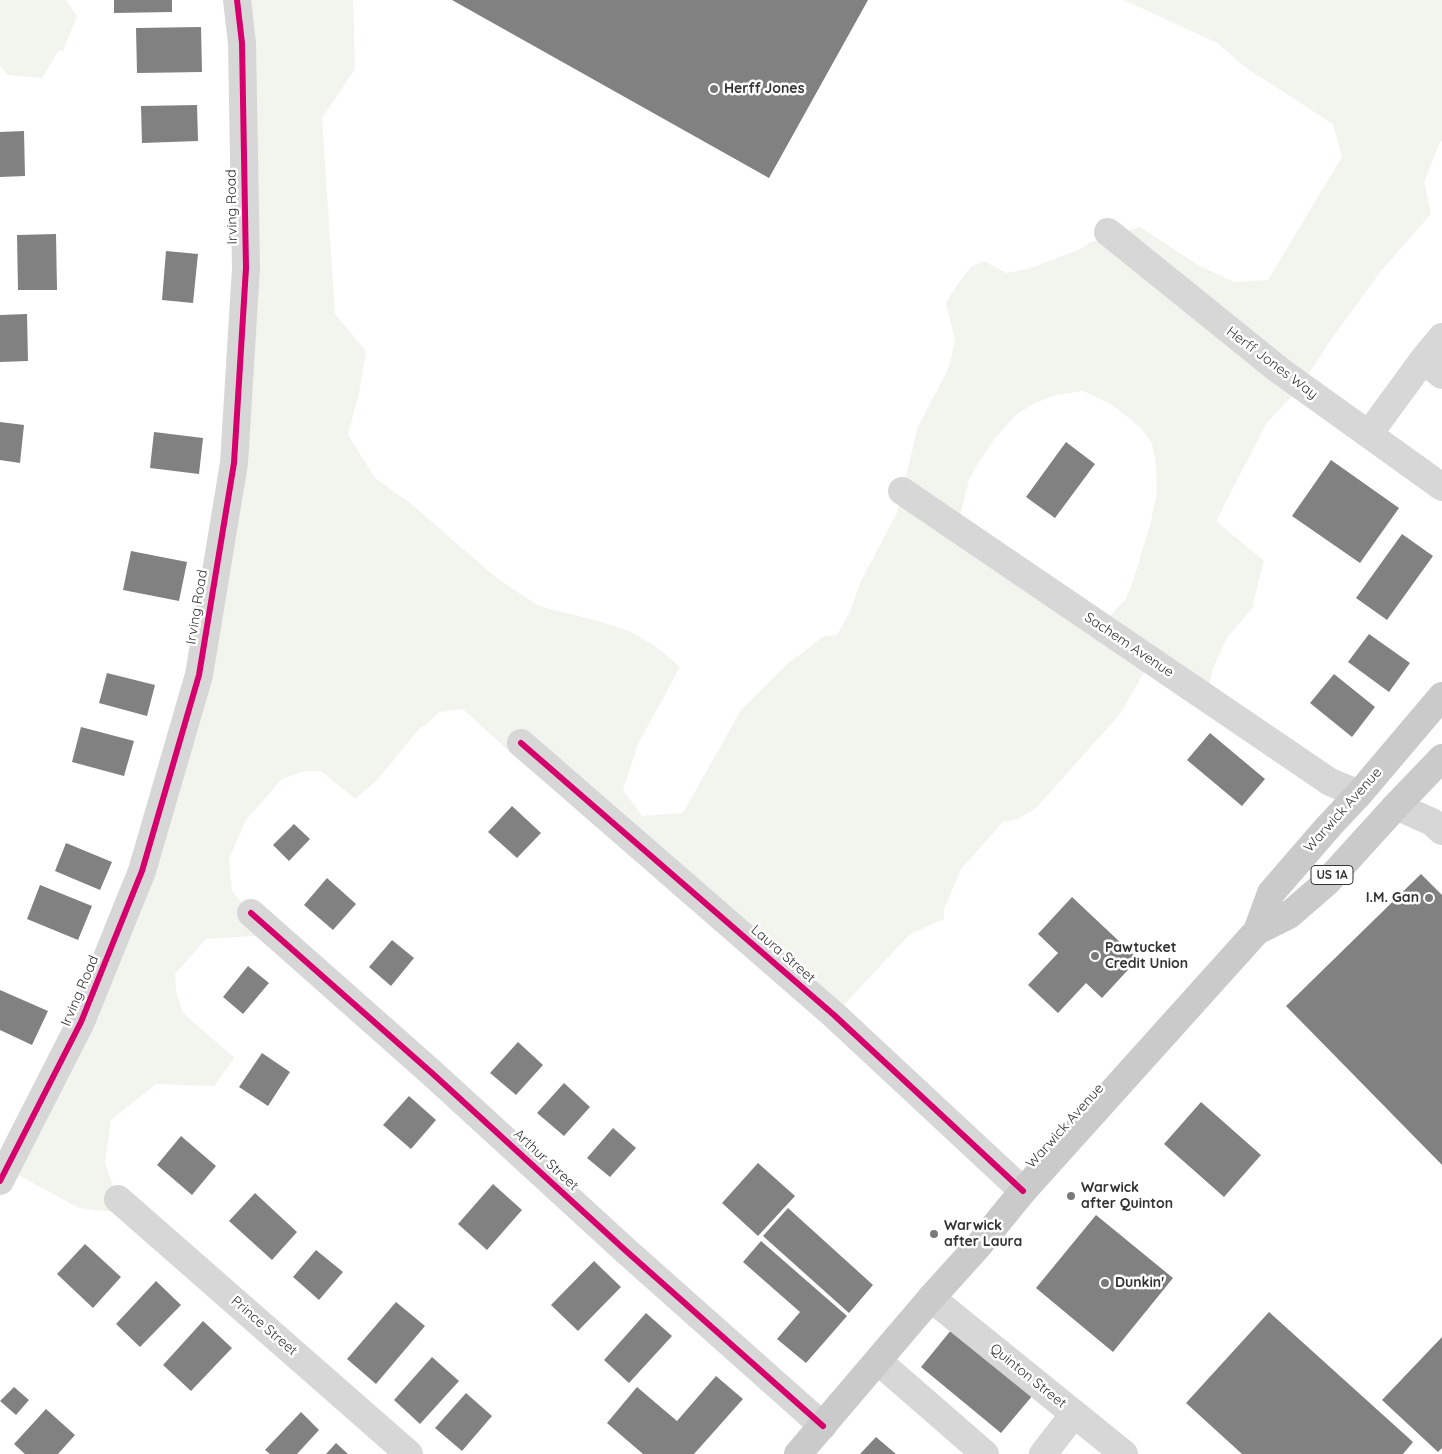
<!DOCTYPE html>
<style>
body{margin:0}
canvas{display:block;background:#fff}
</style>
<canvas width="1442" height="1454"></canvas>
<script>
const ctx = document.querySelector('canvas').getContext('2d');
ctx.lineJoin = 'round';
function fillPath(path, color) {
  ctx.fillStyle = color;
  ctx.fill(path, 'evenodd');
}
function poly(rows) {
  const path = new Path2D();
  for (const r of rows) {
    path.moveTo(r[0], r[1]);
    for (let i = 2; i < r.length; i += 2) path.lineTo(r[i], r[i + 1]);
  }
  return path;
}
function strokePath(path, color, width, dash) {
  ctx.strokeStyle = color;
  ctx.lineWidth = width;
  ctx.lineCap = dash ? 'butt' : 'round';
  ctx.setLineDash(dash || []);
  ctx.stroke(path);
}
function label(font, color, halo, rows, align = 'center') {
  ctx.font = font + ' Quicksand,sans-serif';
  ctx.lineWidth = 5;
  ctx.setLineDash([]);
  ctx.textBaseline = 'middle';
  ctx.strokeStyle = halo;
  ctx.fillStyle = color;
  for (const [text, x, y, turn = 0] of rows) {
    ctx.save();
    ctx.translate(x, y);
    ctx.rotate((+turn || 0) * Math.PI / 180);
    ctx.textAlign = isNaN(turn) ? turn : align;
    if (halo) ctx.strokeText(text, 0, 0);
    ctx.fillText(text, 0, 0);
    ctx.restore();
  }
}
fillPath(poly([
 [0,0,66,0,77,16,63,51,59,50,42,78,8,75,0,66],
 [241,0,353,0,355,69,322,118,335,314,366,351,359,393,348,435,375,478,410,503,499,580,539,606,602,622,631,632,655,646,680,667,638,744,623,790,642,816,683,813,741,710,786,665,824,636,837,635,850,612,860,583,897,513,918,427,949,367,955,340,946,303,959,282,971,267,984,261,1006,273,1029,269,1080,249,1091,242,1140,227,1198,265,1234,282,1268,280,1342,157,1333,124,1245,67,1217,43,1124,0,1442,0,1442,141,1440,142,1424,182,1431,214,1381,271,1332,338,1301,386,1266,424,1216,521,1264,561,1253,603,1254,606,1227,638,1213,668,1207,694,1150,662,1120,714,1037,807,1018,819,1003,822,961,869,944,909,944,919,910,934,828,1022,539,775,525,766,463,709,439,712,427,724,420,728,377,780,355,799,321,771,305,771,282,779,246,820,229,858,232,891,269,935,206,939,175,974,176,991,183,1013,231,1055,235,1057,214,1086,156,1084,111,1120,105,1163,123,1213,79,1208,11,1171,147,868,239,458],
 [1083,391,1111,404,1140,427,1152,443,1156,465,1157,492,1150,525,1134,578,1126,599,1104,622,958,524,969,480,975,468,995,438,1016,415,1033,404,1056,395]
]), '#f1f5ed');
fillPath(poly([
 [114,0,172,0,172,12,114,13],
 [452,0,868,0,769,178],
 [201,27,202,72,137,73,136,28],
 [197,105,198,141,142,143,141,106],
 [24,131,25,176,0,177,0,132],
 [56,234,57,290,18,290,17,235],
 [166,251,198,254,193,303,162,300],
 [27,314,28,361,0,362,0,315],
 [0,422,24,425,20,463,0,460],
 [154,432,203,438,199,474,150,468],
 [1066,442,1095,464,1055,518,1026,497],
 [1331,460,1399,508,1360,563,1292,516],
 [1402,534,1433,556,1387,620,1356,598],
 [131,551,187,562,179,601,123,590],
 [1369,634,1410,663,1389,692,1348,662],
 [107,673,155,685,147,716,99,703],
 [1334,674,1375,707,1352,737,1310,703],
 [81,727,134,741,124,776,72,762],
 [1210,733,1265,779,1242,806,1187,760],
 [512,806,541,833,517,858,488,832],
 [294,824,310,839,289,861,273,845],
 [66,843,112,862,100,890,55,871],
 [1421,874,1442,895,1442,1165,1286,1006],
 [327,878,356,904,333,930,304,905],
 [40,885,92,906,78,940,27,919],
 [1072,897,1138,959,1102,998,1086,983,1058,1013,1028,985,1058,953,1038,934],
 [392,940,414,958,391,986,369,967],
 [248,966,269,983,243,1014,223,997],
 [0,991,0,990,48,1011,32,1045,0,1030],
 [518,1042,543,1065,516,1095,490,1073],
 [262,1053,290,1072,268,1106,239,1087],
 [564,1083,590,1107,564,1136,537,1113],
 [409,1096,436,1120,411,1149,383,1125],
 [1201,1102,1261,1155,1224,1197,1164,1144],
 [613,1128,636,1148,610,1177,587,1158],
 [181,1136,216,1166,192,1195,157,1165],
 [758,1163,795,1196,758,1236,722,1203],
 [493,1184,522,1210,487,1250,458,1224],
 [255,1193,297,1232,272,1260,229,1221],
 [788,1208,873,1285,849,1313,763,1236],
 [1096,1215,1173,1278,1113,1352,1036,1288],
 [761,1241,847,1316,806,1363,777,1339,800,1312,743,1262],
 [85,1244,121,1277,93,1308,57,1274],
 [316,1250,343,1272,319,1300,293,1277],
 [594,1261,621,1287,578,1331,551,1305],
 [156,1281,181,1305,140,1347,116,1324],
 [396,1302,425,1326,376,1384,347,1359],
 [1269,1312,1413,1442,1403,1454,1242,1454,1186,1403],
 [646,1313,672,1336,629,1383,604,1360],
 [203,1321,232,1348,191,1391,163,1365],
 [952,1329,1033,1395,1001,1433,921,1367],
 [1442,1337,1442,1448,1438,1452,1382,1400],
 [432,1357,459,1381,420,1424,394,1400],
 [716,1376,743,1399,694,1454,643,1454,607,1423,637,1387,677,1421],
 [14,1387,29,1400,16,1415,0,1401],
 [466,1393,492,1416,462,1451,435,1428],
 [46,1409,75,1435,58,1454,25,1454,14,1444],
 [301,1412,319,1430,297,1454,270,1454,265,1450],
 [876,1437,896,1454,860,1454],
 [336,1443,348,1454,326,1454]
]), '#818181');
strokePath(poly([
 [1108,232,1279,370,1442,487],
 [1442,337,1423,360,1442,375],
 [1369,434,1423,360],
 [902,491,1330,782,1359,794],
 [521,743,834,1015,1023,1191],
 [1396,806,1432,822,1442,831],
 [251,913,433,1074,625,1250,823,1426],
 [0,1181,81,1022,142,871,199,675,234,463,246,268,242,43,237,0],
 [118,1199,409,1454],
 [931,1298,1124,1454],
 [878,1361,985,1454],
 [1043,1454,1074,1414]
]), '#d7d7d7', 28);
strokePath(poly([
 [1257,931,1271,893,1329,826,1359,794,1442,696],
 [798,1454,931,1298,979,1245,1023,1191,1257,931,1289,915,1326,883,1396,806,1442,758]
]), '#cacaca', 28);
strokePath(poly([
 [521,743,834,1015,1023,1191],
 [251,913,433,1074,625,1250,823,1426],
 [0,1181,81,1022,142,871,199,675,234,463,246,268,242,43,237,0]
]), '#d6006c', 6);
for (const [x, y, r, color] of [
 [714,89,5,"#7a7a7a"],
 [1429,898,5,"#7a7a7a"],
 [1095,956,5,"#7a7a7a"],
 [1071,1196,5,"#7a7a7a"],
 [934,1234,5,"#7a7a7a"],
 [1105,1283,5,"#7a7a7a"]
]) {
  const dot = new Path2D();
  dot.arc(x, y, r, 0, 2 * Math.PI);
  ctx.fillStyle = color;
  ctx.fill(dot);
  strokePath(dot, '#fff', 2);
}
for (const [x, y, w] of [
 [1332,875,42]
]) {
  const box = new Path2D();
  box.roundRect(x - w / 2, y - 9.5, w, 19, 4);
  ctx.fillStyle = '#fff';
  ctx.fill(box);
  strokePath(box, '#333', 1);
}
label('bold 12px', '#333', null, [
 ["US 1A",1332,875]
]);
label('bold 14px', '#333', '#fff', [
 ["Herff Jones",724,89],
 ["I.M. Gan",1419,898,"right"],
 ["Pawtucket",1105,948],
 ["Credit Union",1105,964],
 ["Warwick",1081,1188],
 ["after Quinton",1081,1204],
 ["Warwick",944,1226],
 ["after Laura",944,1242],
 ["Dunkin'",1115,1283]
], 'left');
label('14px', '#333', '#fff', [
 ["Irving Road",232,207,-91],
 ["Herff Jones Way",1272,363,37],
 ["Irving Road",197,607,-81],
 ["Sachem Avenue",1129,645,34],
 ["Warwick Avenue",1343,810,-48],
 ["Laura Street",783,954,41],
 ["Irving Road",80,991,-67],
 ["Warwick Avenue",1065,1126,-48],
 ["Arthur Street",546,1160,43],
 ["Prince Street",264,1326,41],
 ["Quinton Street",1028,1376,39]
]);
</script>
